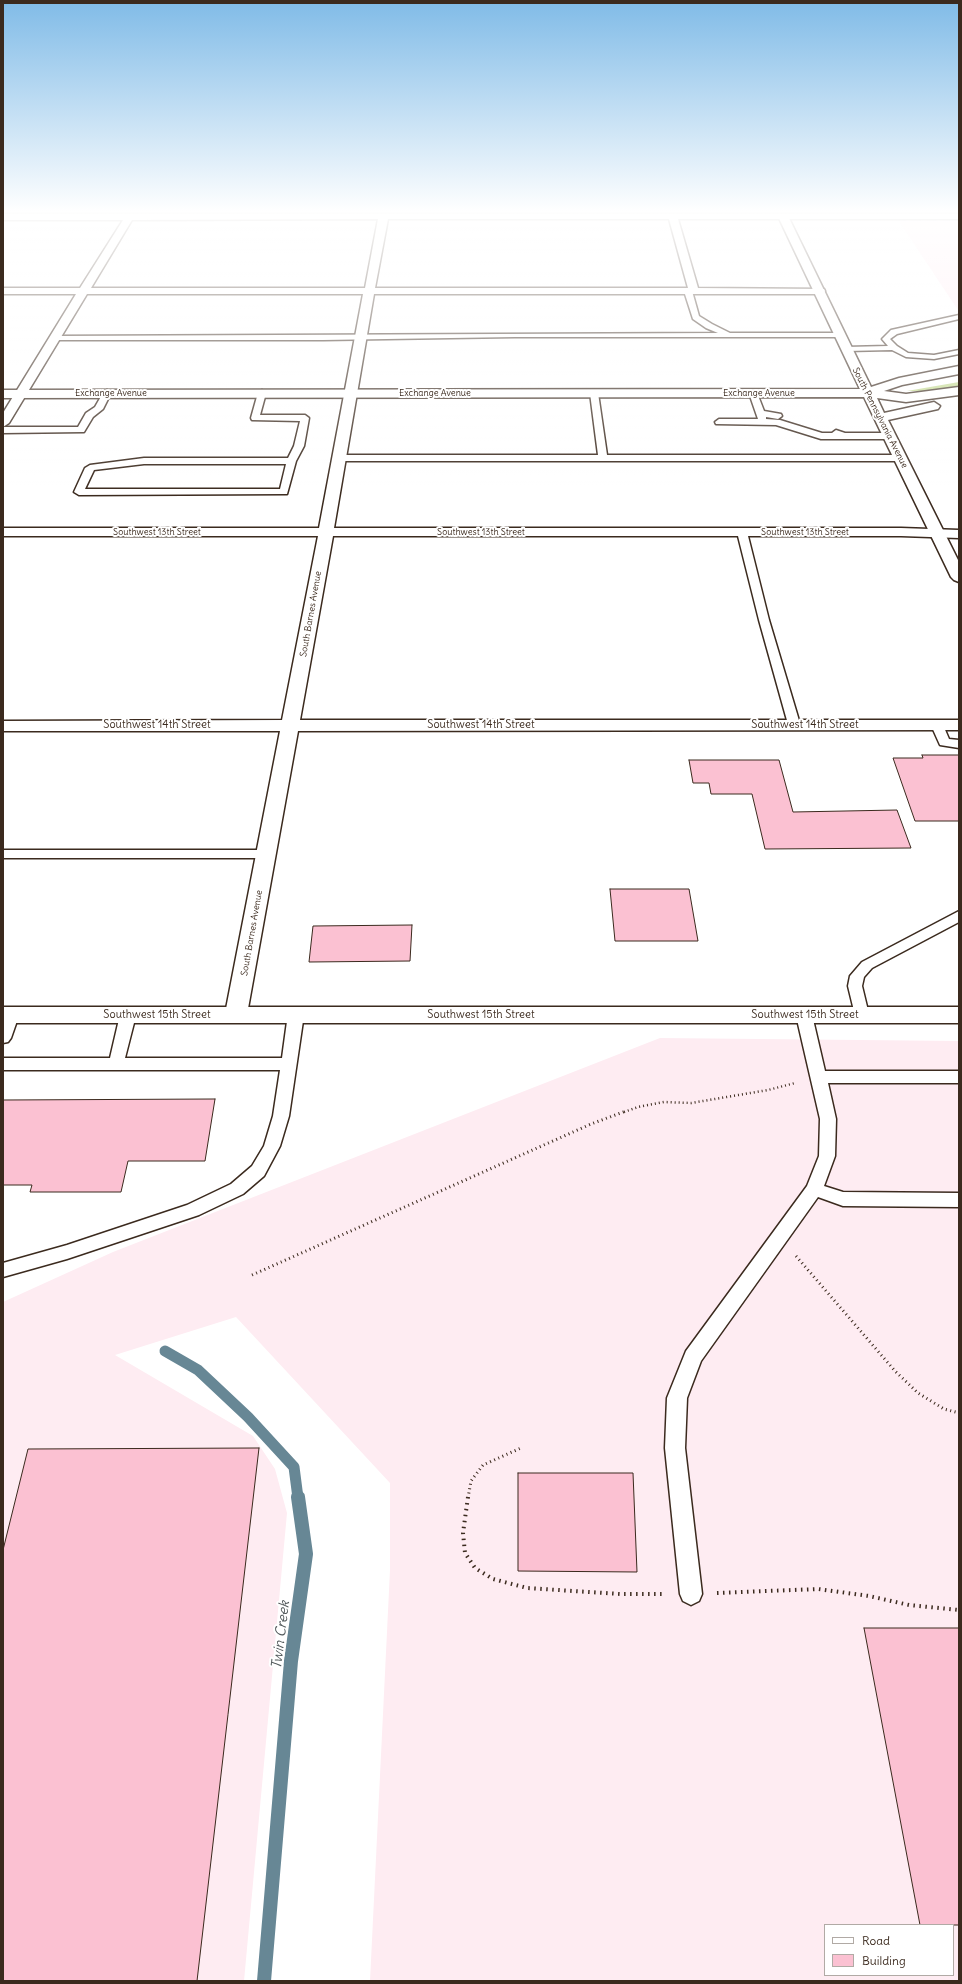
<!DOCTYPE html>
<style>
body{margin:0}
#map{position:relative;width:962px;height:1984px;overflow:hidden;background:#fff;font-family:Delius,sans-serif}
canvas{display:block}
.frame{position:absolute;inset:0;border:4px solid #3b2a1e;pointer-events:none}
.legend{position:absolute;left:824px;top:1924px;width:130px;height:52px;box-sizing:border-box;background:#fff;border:1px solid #b1aaa5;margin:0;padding:5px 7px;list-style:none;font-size:12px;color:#3b2a1e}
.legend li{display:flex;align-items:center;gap:8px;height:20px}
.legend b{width:20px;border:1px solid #b1aaa5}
</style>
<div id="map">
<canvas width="962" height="1984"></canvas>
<div class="frame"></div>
<ul class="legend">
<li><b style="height:5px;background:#fff"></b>Road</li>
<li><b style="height:11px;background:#fbc1d2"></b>Building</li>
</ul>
</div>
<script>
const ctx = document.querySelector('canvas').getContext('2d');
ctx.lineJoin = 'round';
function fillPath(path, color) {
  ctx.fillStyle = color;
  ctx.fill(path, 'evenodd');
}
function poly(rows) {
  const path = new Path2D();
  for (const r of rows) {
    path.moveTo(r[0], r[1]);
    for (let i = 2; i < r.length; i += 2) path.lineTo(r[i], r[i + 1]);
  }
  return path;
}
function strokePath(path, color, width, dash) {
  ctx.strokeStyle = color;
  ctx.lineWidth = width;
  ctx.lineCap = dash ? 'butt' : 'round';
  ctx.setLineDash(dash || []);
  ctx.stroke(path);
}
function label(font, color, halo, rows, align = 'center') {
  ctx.font = font + ' Delius,sans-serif';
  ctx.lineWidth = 4;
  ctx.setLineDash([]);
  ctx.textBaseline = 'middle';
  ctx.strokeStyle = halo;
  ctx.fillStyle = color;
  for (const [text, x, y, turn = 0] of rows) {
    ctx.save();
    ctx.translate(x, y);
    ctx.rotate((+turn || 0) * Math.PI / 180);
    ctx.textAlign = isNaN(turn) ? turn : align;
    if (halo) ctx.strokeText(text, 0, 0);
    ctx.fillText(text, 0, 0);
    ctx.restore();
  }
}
fillPath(poly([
 [898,220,959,221,959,309,958,310],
 [660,1038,959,1041,959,1981,370,1981,390,1570,390,1483,236,1317,115,1355,253,1436,275,1469,287,1513,244,1981,3,1981,3,1302,113,1252],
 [825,1925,953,1925,953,1975,825,1975]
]), '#feecf2');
fillPath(poly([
 [959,382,959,387,953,388,924,391,907,391]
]), '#c2d88e');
strokePath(poly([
 [165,1351,198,1370,248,1417,294,1467,298,1498]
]), '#678795', 11);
strokePath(poly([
 [264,1981,291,1661,306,1554,298,1497]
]), '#678795', 14);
const building = poly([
 [922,755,959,755,959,821,915,821,893,758,923,758,922,755],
 [689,760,779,760,793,812,897,810,911,848,765,849,752,794,711,794,709,783,693,783,689,760],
 [610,889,689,889,698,941,615,941,610,889],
 [412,925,410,961,309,962,313,926,412,925],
 [215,1099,205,1161,128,1161,121,1192,30,1192,32,1185,3,1185,3,1100,215,1099],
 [259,1448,197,1981,3,1981,3,1550,28,1449,259,1448],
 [518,1473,633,1473,637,1572,518,1571,518,1473],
 [864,1628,959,1628,959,1925,920,1925,864,1628]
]);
fillPath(building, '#fbc1d2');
strokePath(building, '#3b2a1e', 1);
const service = poly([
 [685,289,692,291,699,316,712,324,730,333,840,333,844,335,840,337,515,337,323,340,55,340,51,338,55,336,718,333,706,328,693,319,684,291,685,289],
 [959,315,959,319,897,334,890,339,897,346,908,353,934,355,959,350,959,354,934,359,906,357,892,350,846,351,842,349,846,347,888,346,882,339,891,330,959,315],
 [107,390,111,393,103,409,93,417,84,432,3,433,3,427,78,427,86,413,95,407,103,393,107,390],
 [262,390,266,393,260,415,305,415,309,418,304,446,296,461,287,494,79,495,74,492,85,468,90,465,144,458,288,458,294,446,300,421,252,420,251,418,258,393,262,390],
 [144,464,286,464,280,489,85,489,94,470,144,464],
 [594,390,598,393,607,455,901,455,906,458,901,461,338,461,333,458,338,455,598,455,590,393,594,390],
 [753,390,757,393,764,411,781,414,782,416,778,419,766,417,766,419,780,420,822,433,832,433,836,430,845,433,890,433,894,436,890,439,821,439,776,425,716,424,715,422,719,419,758,419,749,393,753,390],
 [742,529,747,532,769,620,800,724,798,727,794,728,788,724,759,620,737,532,742,529],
 [937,721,943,725,949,739,959,740,959,748,940,745,931,725,937,721],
 [3,850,266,850,271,851,273,854,271,857,266,858,3,858,3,850],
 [959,911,959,922,872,968,864,977,862,986,869,1015,866,1019,861,1020,856,1019,848,986,850,976,862,962,959,911],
 [296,1009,301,1010,304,1014,289,1116,280,1146,264,1176,243,1194,199,1215,67,1259,3,1277,3,1263,67,1245,187,1205,231,1184,252,1166,264,1146,273,1116,280,1070,3,1070,3,1058,110,1058,120,1015,123,1011,128,1010,133,1011,136,1015,125,1058,282,1058,288,1014,291,1010,296,1009],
 [11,1010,16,1011,19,1015,11,1038,8,1042,3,1043,3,1016,6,1011,11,1010],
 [804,1010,809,1011,812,1015,825,1071,959,1071,959,1083,828,1083,836,1119,835,1156,824,1186,843,1192,959,1193,959,1207,843,1206,818,1197,701,1361,687,1398,685,1448,702,1594,699,1601,691,1605,683,1601,680,1594,665,1448,667,1398,686,1351,807,1186,819,1156,820,1119,796,1015,799,1011,804,1010]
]);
const minor = poly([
 [3,214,959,214,959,219,678,219,698,288,824,289,825,291,824,293,820,294,374,294,334,528,901,528,959,530,959,538,901,536,333,536,300,720,959,720,959,730,298,731,247,1014,244,1019,236,1022,228,1019,225,1014,280,731,3,731,3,721,282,720,318,536,3,536,3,528,319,528,363,294,87,294,9,423,3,427,3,413,76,294,3,294,3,288,80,288,123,220,3,220,3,214],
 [378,219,365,288,91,288,132,220,378,219],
 [388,219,669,219,688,288,375,288,388,219]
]);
const secondary = poly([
 [777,214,787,214,871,387,899,378,959,366,959,374,902,385,884,391,906,394,959,387,959,395,906,402,877,398,884,413,934,402,940,406,938,409,888,420,959,562,959,582,954,580,951,577,864,397,3,398,3,390,860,389,777,214],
 [3,1007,959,1007,959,1023,3,1023,3,1007]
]);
strokePath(service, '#3b2a1e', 3);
strokePath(minor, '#3b2a1e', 3);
strokePath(secondary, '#3b2a1e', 3);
strokePath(poly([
 [624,1112,638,1107,664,1102,691,1103,768,1090,795,1083]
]), '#3b2a1e', 2.5, [1, 3]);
strokePath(poly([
 [796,1256,895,1371,918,1393,944,1409,959,1413],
 [252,1275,591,1124,626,1111],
 [468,1498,471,1481,483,1465,521,1448]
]), '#3b2a1e', 3, [1, 3.5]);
strokePath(poly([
 [468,1497,463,1533,465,1553,475,1568,493,1579,527,1588,620,1594,664,1594],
 [717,1593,818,1589,869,1596,909,1605,959,1610]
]), '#3b2a1e', 4, [1.5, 4.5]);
fillPath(service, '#fff');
fillPath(minor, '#fff');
fillPath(secondary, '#fff');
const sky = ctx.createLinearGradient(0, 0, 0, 492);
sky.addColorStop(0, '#80bbe7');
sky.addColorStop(0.43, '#fff');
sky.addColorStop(1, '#ffffff00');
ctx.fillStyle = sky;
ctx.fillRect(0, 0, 962, 492);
label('9px', '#3b2a1e', '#fff', [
 ["Exchange Avenue",111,393],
 ["Exchange Avenue",435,393],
 ["Exchange Avenue",759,393],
 ["South Pennsylvania Avenue",880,418,63],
 ["Southwest 13th Street",157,532],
 ["Southwest 13th Street",481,532],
 ["Southwest 13th Street",805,532],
 ["South Barnes Avenue",311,614,-80],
 ["South Barnes Avenue",252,933,-80]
]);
label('11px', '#3b2a1e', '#fff', [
 ["Southwest 14th Street",157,725],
 ["Southwest 14th Street",481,725],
 ["Southwest 14th Street",805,725],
 ["Southwest 15th Street",157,1015],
 ["Southwest 15th Street",481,1015],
 ["Southwest 15th Street",805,1015]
]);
label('italic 14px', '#51585a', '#fff', [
 ["Twin Creek",281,1635,-83]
]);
</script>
